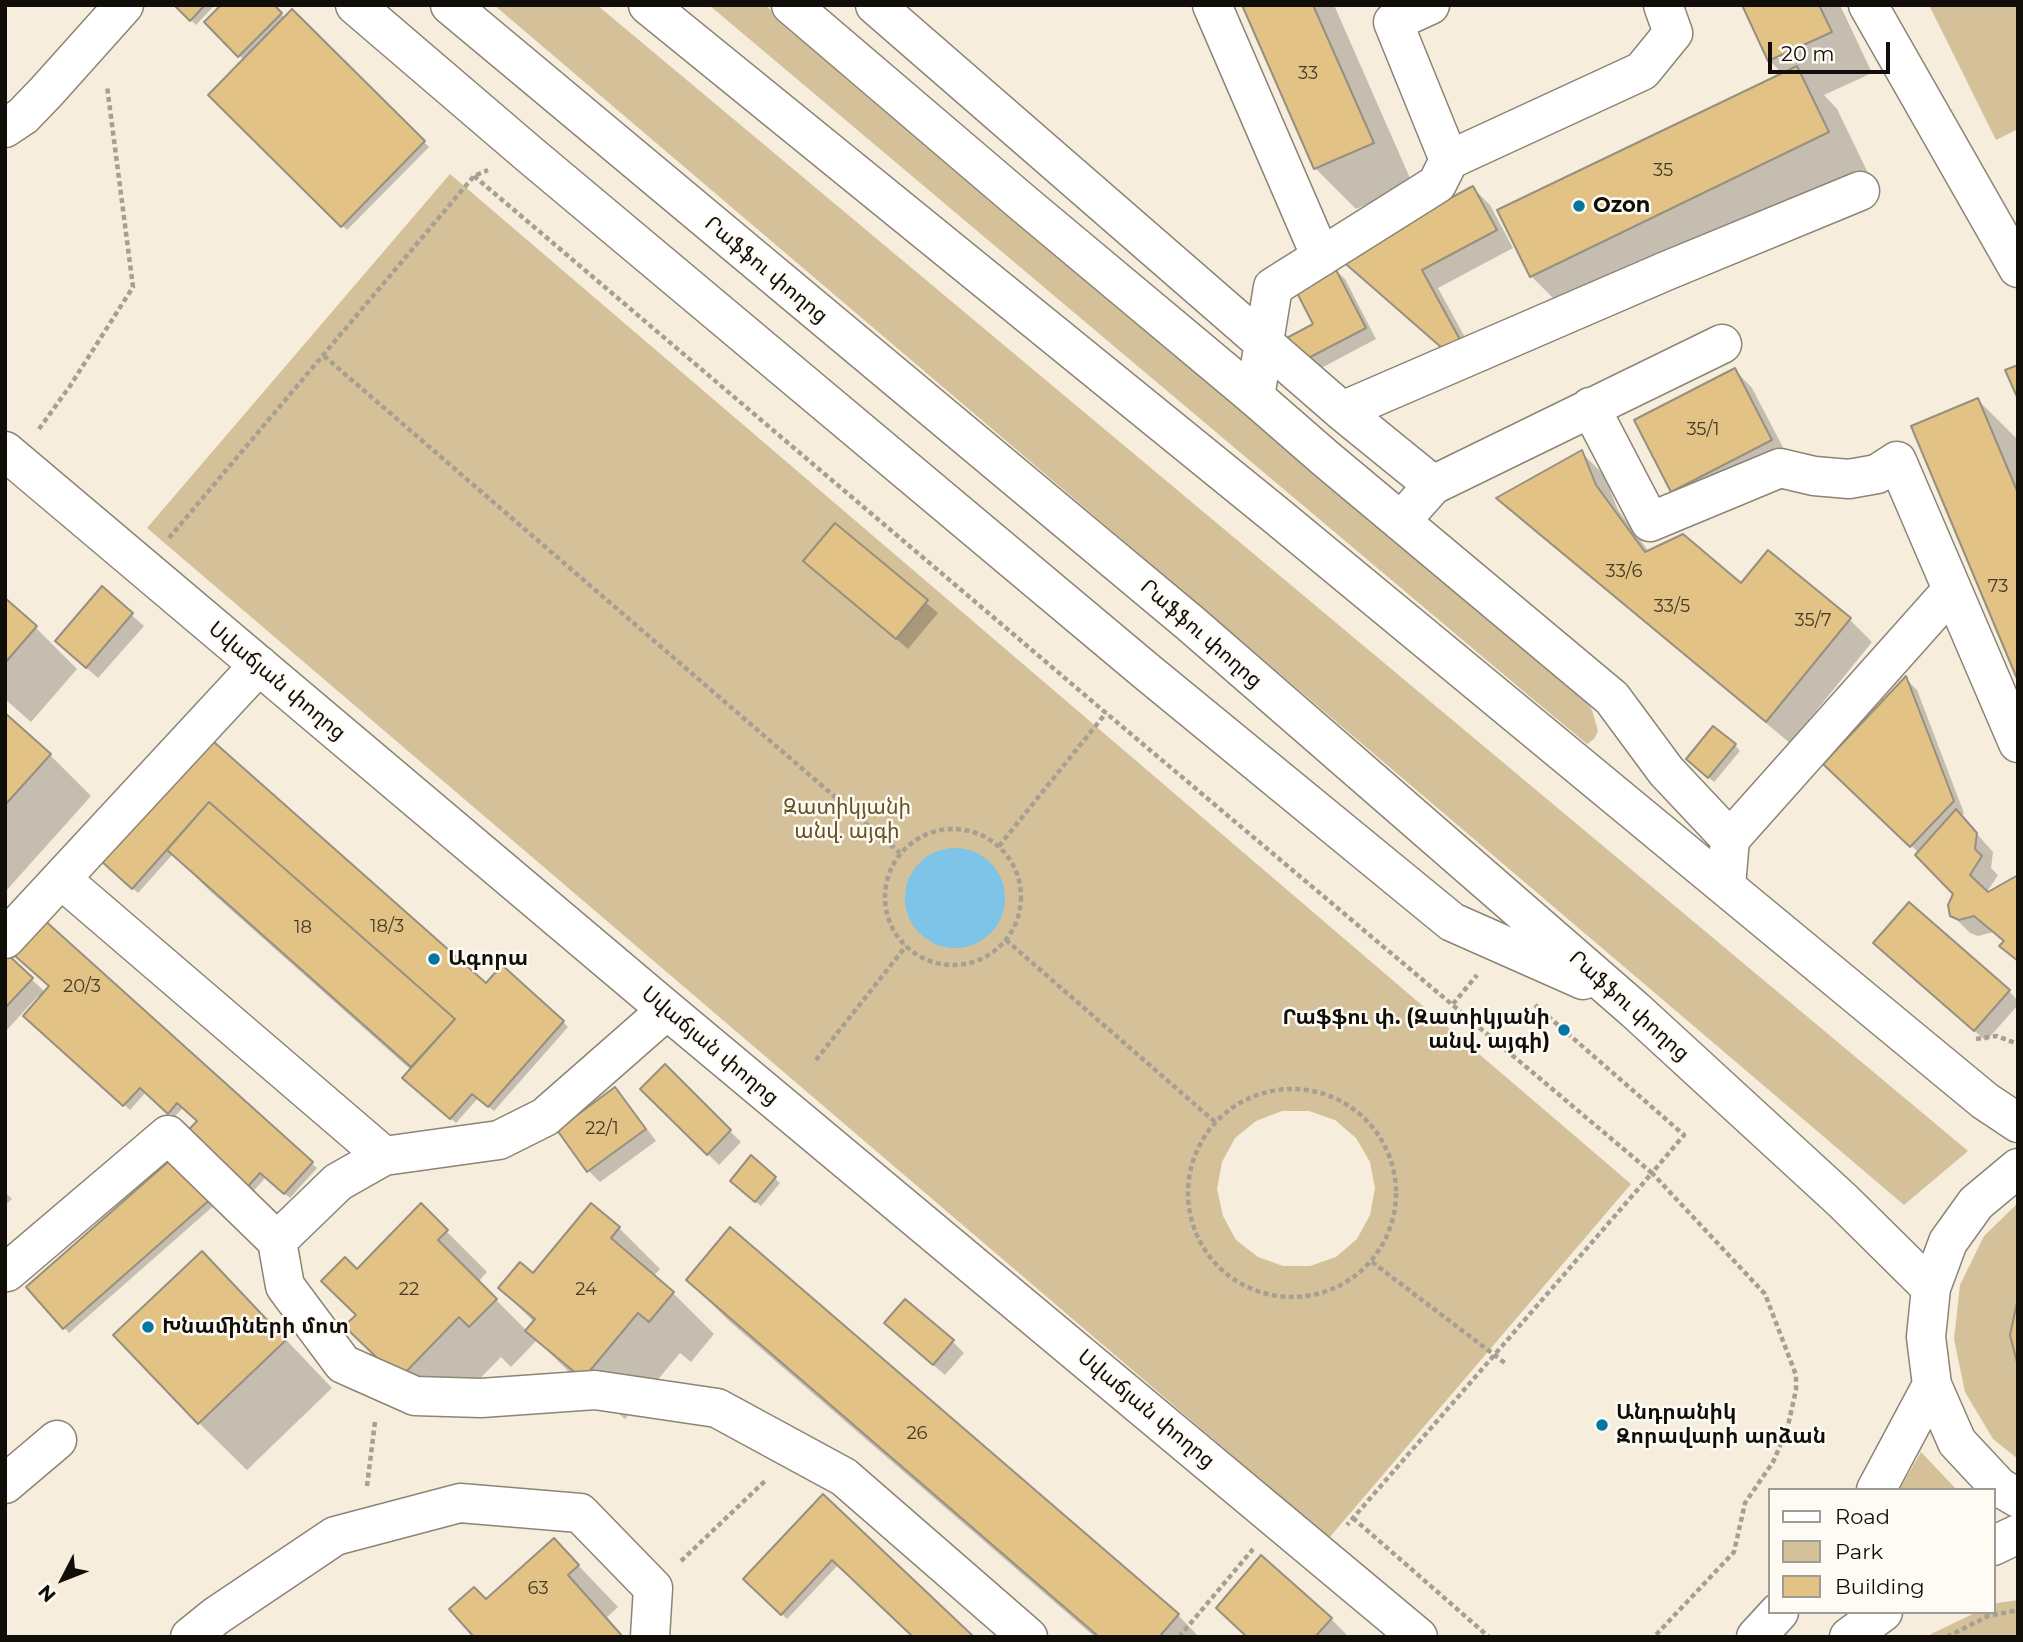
<!DOCTYPE html>
<meta charset="utf-8">
<style>
body{margin:0}
#map{position:relative;width:2023px;height:1642px;overflow:hidden;background:#f6eddc;font-family:Montserrat,sans-serif}
canvas{display:block}
.frame{position:absolute;inset:0;border:7px solid #110e09;pointer-events:none}
.legend{position:absolute;left:1768px;top:1488px;width:228px;height:126px;box-sizing:border-box;background:#fefbf4;border:2px solid #9f9c96;margin:0;padding:9px 12px;list-style:none;font-size:21px;color:#110e09}
.legend li{display:flex;align-items:center;gap:14px;height:35px}
.legend b{width:35px;border:2px solid #9f9c96}
.north{position:absolute;left:28px;top:1544px;width:70px;height:70px;-webkit-text-stroke:5px #fefbf4;paint-order:stroke;rotate:228deg;font-size:19px;font-weight:700;line-height:28px;text-align:center;color:#110e09}
.north::after{content:'';display:block;margin:auto;width:24px;height:32px;background:#110e09;clip-path:polygon(50% 0,100% 100%,50% 72%,0 100%)}
.scale{position:absolute;left:1768px;top:42px;width:122px;height:32px;box-sizing:border-box;border:4px solid #110e09;border-top:0;padding-left:9px;font-size:21px;line-height:24px;white-space:nowrap;color:#110e09;-webkit-text-stroke:5px #fefbf4;paint-order:stroke}
</style>
<div id="map">
<canvas width="2023" height="1642"></canvas>
<div class="frame"></div>
<ul class="legend">
<li><b style="height:9px;background:#fff"></b>Road</li>
<li><b style="height:19px;background:#d4c099"></b>Park</li>
<li><b style="height:19px;background:#e2c385"></b>Building</li>
</ul>
<div class="north">N</div>
<div class="scale">20 m</div>
</div>
<script>
const ctx = document.querySelector('canvas').getContext('2d');
ctx.lineJoin = 'round';
function fillPath(path, color) {
  ctx.fillStyle = color;
  ctx.fill(path, 'evenodd');
}
function poly(rows) {
  const path = new Path2D();
  for (const r of rows) {
    if (r.length === 3) {
      path.moveTo(r[0] + r[2], r[1]);
      path.arc(r[0], r[1], r[2], 0, 2 * Math.PI);
      continue;
    }
    path.moveTo(r[0], r[1]);
    for (let i = 2; i < r.length; i += 2) path.lineTo(r[i], r[i + 1]);
  }
  return path;
}
function strokePath(path, color, width, dash) {
  ctx.strokeStyle = color;
  ctx.lineWidth = width;
  ctx.lineCap = dash ? 'butt' : 'round';
  ctx.setLineDash(dash || []);
  ctx.stroke(path);
}
function label(font, color, halo, rows, align = 'center') {
  ctx.font = font + ' Montserrat,"Noto Sans Armenian",sans-serif';
  ctx.lineWidth = 5;
  ctx.setLineDash([]);
  ctx.textBaseline = 'middle';
  ctx.strokeStyle = halo;
  ctx.fillStyle = color;
  for (const [text, x, y, turn = 0] of rows) {
    ctx.save();
    ctx.translate(x, y);
    ctx.rotate((+turn || 0) * Math.PI / 180);
    ctx.textAlign = isNaN(turn) ? turn : align;
    if (halo) ctx.strokeText(text, 0, 0);
    ctx.fillText(text, 0, 0);
    ctx.restore();
  }
}
fillPath(poly([
 [494,5,597,5,1968,1151,1904,1205],
 [709,5,765,5,1580,690,1592,710,1598,731,1594,739,1587,744,1528,695],
 [1929,5,2018,5,2018,129,1996,140],
 [450,174,1631,1184,1329,1538,147,528],
 [1282,1111,1309,1111,1335,1120,1356,1138,1370,1162,1375,1188,1370,1215,1357,1239,1336,1257,1310,1266,1283,1266,1258,1257,1236,1240,1223,1216,1217,1189,1222,1162,1235,1138,1256,1121],
 [2018,1203,2018,1459,1993,1439,1965,1392,1954,1339,1960,1285,1984,1236],
 [1921,1452,1957,1490,1899,1490],
 [2018,1600,2018,1637,1928,1637,1931,1634,1977,1612,1993,1612,1993,1605,1997,1603]
]), '#d4c099');
fillPath(poly([
 [955,898,50]
]), '#7dc4e8');
fillPath(poly([
 [176,5,215,5,196,25],
 [272,5,285,18,292,12,429,147,347,230,210,95,244,60,206,22],
 [1244,5,1334,5,1413,185,1356,209,1315,168],
 [1744,5,1840,5,1872,73,1824,95,1837,109,1868,173,1572,317,1531,276,1783,74,1769,60],
 [1473,188,1490,205,1513,248,1438,288,1480,365,1359,275],
 [1333,268,1345,279,1376,339,1308,375,1297,364,1316,325],
 [1735,370,1752,388,1788,457,1689,508,1672,491],
 [1978,400,2018,440,2018,677],
 [1581,452,1604,475,1618,510,1649,552,1742,585,1769,553,1850,620,1872,642,1790,743,1521,520,1499,498],
 [835,525,938,613,908,649,805,561],
 [102,589,144,626,98,678,68,652],
 [5,601,36,628,77,669,31,722,5,699],
 [1906,679,1917,690,1964,813,1961,816,1993,852,1991,868,1998,875,1985,895,2018,878,2018,962,2002,946,2005,943,1993,932,1978,936,1970,933,1952,915,1955,894,1919,853,1837,776],
 [5,716,50,755,91,796,5,892],
 [198,730,486,986,563,1022,568,1027,494,1111,478,1098,456,1123,410,1083,411,1070,210,891,173,854,138,893,91,850],
 [1735,745,1740,751,1714,782,1693,764],
 [32,912,317,1168,290,1198,266,1177,249,1196,199,1121,184,1107,174,1117,146,1092,130,1110,30,1021,41,998,38,996,5,1032,5,954,46,993,51,987],
 [1887,954,2009,991,2018,1001,2018,1005,1986,1041],
 [665,1067,741,1142,719,1165,643,1089],
 [615,1089,626,1101,656,1141,600,1182,589,1171],
 [177,1157,218,1202,69,1333,29,1288],
 [752,1158,780,1183,761,1206,737,1186],
 [5,1192,12,1199,5,1205],
 [592,1205,619,1228,660,1269,653,1277,673,1293,714,1334,691,1362,680,1353,625,1419,568,1371,537,1340,511,1367,501,1357,441,1418,347,1326,358,1315,357,1271,421,1206,487,1272,478,1282,527,1331,534,1322,500,1288,533,1275],
 [688,1280,1178,1615,1199,1637,1095,1637,729,1321],
 [249,1301,332,1388,247,1470,199,1423],
 [898,1335,952,1341,964,1353,945,1375],
 [823,1497,839,1564,787,1619,746,1579],
 [554,1540,618,1607,607,1617,624,1637,477,1637,486,1601],
 [1262,1558,1331,1619,1348,1636,1248,1637]
]), '#0003');
const building = poly([
 [174,5,205,5,190,21,174,5],
 [221,5,274,5,282,13,238,57,204,22,221,5],
 [1242,5,1313,5,1374,143,1314,169,1242,5],
 [1742,5,1819,5,1832,32,1768,61,1742,5],
 [292,9,425,141,341,227,208,95,292,9],
 [1797,66,1829,132,1530,277,1497,210,1797,66],
 [1473,186,1497,230,1422,270,1464,347,1450,355,1339,258,1473,186],
 [1334,266,1366,328,1295,365,1283,340,1313,324,1294,287,1334,266],
 [2018,365,2018,399,2005,370,2018,365],
 [1735,368,1772,440,1671,492,1634,420,1735,368],
 [1978,398,2018,493,2018,681,1911,426,1978,398],
 [1582,450,1596,485,1645,552,1683,534,1741,583,1768,550,1851,618,1766,722,1496,498,1582,450],
 [835,523,928,600,896,639,803,561,835,523],
 [102,586,133,613,86,668,55,641,102,586],
 [5,598,37,626,5,663,5,598],
 [1906,676,1954,801,1910,847,1823,764,1906,676],
 [5,713,51,754,5,805,5,713],
 [1713,726,1736,744,1708,778,1686,759,1713,726],
 [197,727,486,983,502,965,564,1021,488,1107,472,1094,450,1119,402,1078,455,1019,209,802,132,889,89,850,197,727],
 [209,802,455,1019,411,1067,167,850,209,802],
 [1956,809,1977,833,1975,849,1982,856,1970,875,1988,892,2018,875,2018,961,1999,946,2004,941,1974,916,1959,920,1950,916,1948,905,1953,894,1915,855,1956,809],
 [1909,902,2010,990,1974,1031,1873,943,1909,902],
 [32,909,313,1162,284,1194,260,1173,243,1192,182,1137,197,1121,177,1103,168,1114,140,1088,123,1106,23,1016,49,986,5,947,32,909],
 [5,952,33,978,5,1008,5,952],
 [665,1064,731,1130,707,1155,640,1089,665,1064],
 [615,1087,646,1129,587,1172,557,1130,615,1087],
 [177,1154,214,1196,63,1329,26,1287,177,1154],
 [751,1155,776,1177,755,1202,730,1181,751,1155],
 [421,1203,448,1230,438,1240,497,1299,469,1327,459,1317,399,1379,344,1326,356,1315,321,1281,345,1257,357,1269,421,1203],
 [591,1203,620,1227,611,1238,674,1292,649,1322,638,1313,583,1379,525,1331,535,1319,498,1288,520,1262,533,1273,591,1203],
 [730,1227,1179,1614,1159,1637,1099,1637,686,1280,730,1227],
 [202,1251,286,1340,198,1424,113,1335,202,1251],
 [2018,1298,2018,1366,2010,1335,2018,1298],
 [905,1299,954,1340,933,1365,884,1323,905,1299],
 [823,1494,974,1637,913,1637,832,1560,781,1615,743,1579,823,1494],
 [554,1538,579,1565,568,1575,623,1637,474,1637,449,1609,474,1587,486,1599,554,1538],
 [1261,1555,1332,1618,1315,1637,1247,1637,1216,1608,1261,1555]
]);
fillPath(building, '#e2c385');
strokePath(building, '#978f7f', 2);
const minor = poly([
 [875,5,1342,411,1433,485],
 [1212,5,1321,257],
 [1430,5,1393,22,1449,160],
 [1868,5,2018,268],
 [5,128,23,116,47,91,124,5],
 [1255,397,1273,287,1437,184,1449,160,1642,71,1673,33,1663,5],
 [1590,407,1650,522,1780,468,1814,476,1849,479,1877,474,1897,461,2018,743],
 [1342,411,1666,271,1860,191],
 [5,451,667,1010,1418,1637],
 [1401,521,1433,485,1722,344],
 [1730,839,1952,590],
 [61,879,384,1156],
 [5,939,259,665],
 [667,1010,545,1117,499,1140,384,1156,338,1182,277,1241,285,1286,343,1364,415,1396,481,1398,595,1390,717,1408,844,1477,1028,1637],
 [7,1272,168,1135,277,1241],
 [5,1484,57,1440],
 [190,1637,216,1616,335,1536,460,1503,580,1513,653,1588,650,1637]
]);
const major = poly([
 [355,5,529,154,1146,671,1452,922,1583,980],
 [450,5,1190,623,1635,1010,1843,1201,1931,1288],
 [648,5,1277,516,1985,1101,2018,1123],
 [791,5,1023,203,1255,397,1325,458,1612,698,1666,771,1730,839,1726,886],
 [2018,1168,1976,1203,1948,1242,1931,1288,1926,1337,1932,1385,1957,1442,1999,1487,2018,1498],
 [1876,1490,1932,1385],
 [1993,1546,2018,1534],
 [1756,1637,1779,1612],
 [1849,1637,1883,1612]
]);
strokePath(minor, '#8c8475', 41);
strokePath(major, '#8c8475', 41);
strokePath(poly([
 [474,176,1106,713,1652,1173,1347,1525],
 [324,356,900,853],
 [39,429,70,386,133,287,107,86],
 [169,538,474,176,488,170],
 [953,897,68],
 [999,846,1106,713],
 [1006,940,1215,1122],
 [1453,1004,1477,975],
 [1535,1005,1684,1135,1652,1173,1765,1294,1796,1375,1796,1390,1787,1430,1773,1462,1745,1503,1734,1552,1654,1637],
 [1976,1039,1997,1036,2018,1044],
 [816,1060,906,946],
 [1292,1193,104],
 [1372,1262,1505,1363],
 [367,1486,375,1422],
 [1353,1518,1489,1637],
 [681,1561,766,1480],
 [1179,1637,1253,1549],
 [1947,1637,1988,1616,2018,1610]
]), '#a69f92', 4.5, [5, 3.5]);
strokePath(minor, '#fff', 38);
strokePath(major, '#fff', 38);
for (const [x, y, r, color] of [
 [1579,206,7,"#0477a1"],
 [434,959,7,"#0477a1"],
 [1564,1030,7,"#0477a1"],
 [148,1327,7,"#0477a1"],
 [1602,1425,7,"#0477a1"]
]) {
  const dot = new Path2D();
  dot.arc(x, y, r, 0, 2 * Math.PI);
  ctx.fillStyle = color;
  ctx.fill(dot);
  strokePath(dot, '#fefbf4', 2.5);
}
label('18px', '#453b28', null, [
 ["33",1308,74],
 ["35",1663,171],
 ["35/1",1703,430],
 ["33/6",1624,572],
 ["73",1998,587],
 ["33/5",1672,607],
 ["35/7",1813,621],
 ["18/3",387,927],
 ["18",303,928],
 ["20/3",82,987],
 ["22/1",602,1129],
 ["22",409,1290],
 ["24",586,1290],
 ["26",917,1434],
 ["63",538,1589]
]);
label('bold 21px', '#110e09', '#fefbf4', [
 ["Ozon",1593,206],
 ["Ագորա",448,959],
 ["Րաֆֆու փ. (Զատիկյանի",1550,1018,"right"],
 ["անվ. այգի)",1550,1042,"right"],
 ["Խնամիների մոտ",162,1327],
 ["Անդրանիկ",1616,1413],
 ["Զորավարի արձան",1616,1437]
], 'left');
label('21px', '#110e09', '#fefbf4', [
 ["Րաֆֆու փողոց",766,270,40],
 ["Րաֆֆու փողոց",1201,634,41],
 ["Սվաճյան փողոց",277,681,40],
 ["Րաֆֆու փողոց",1629,1006,42],
 ["Սվաճյան փողոց",710,1046,40],
 ["Սվաճյան փողոց",1146,1409,40]
]);
label('21px', '#665020', '#fefbf4', [
 ["Զատիկյանի",847,808],
 ["անվ. այգի",847,832]
]);
</script>
